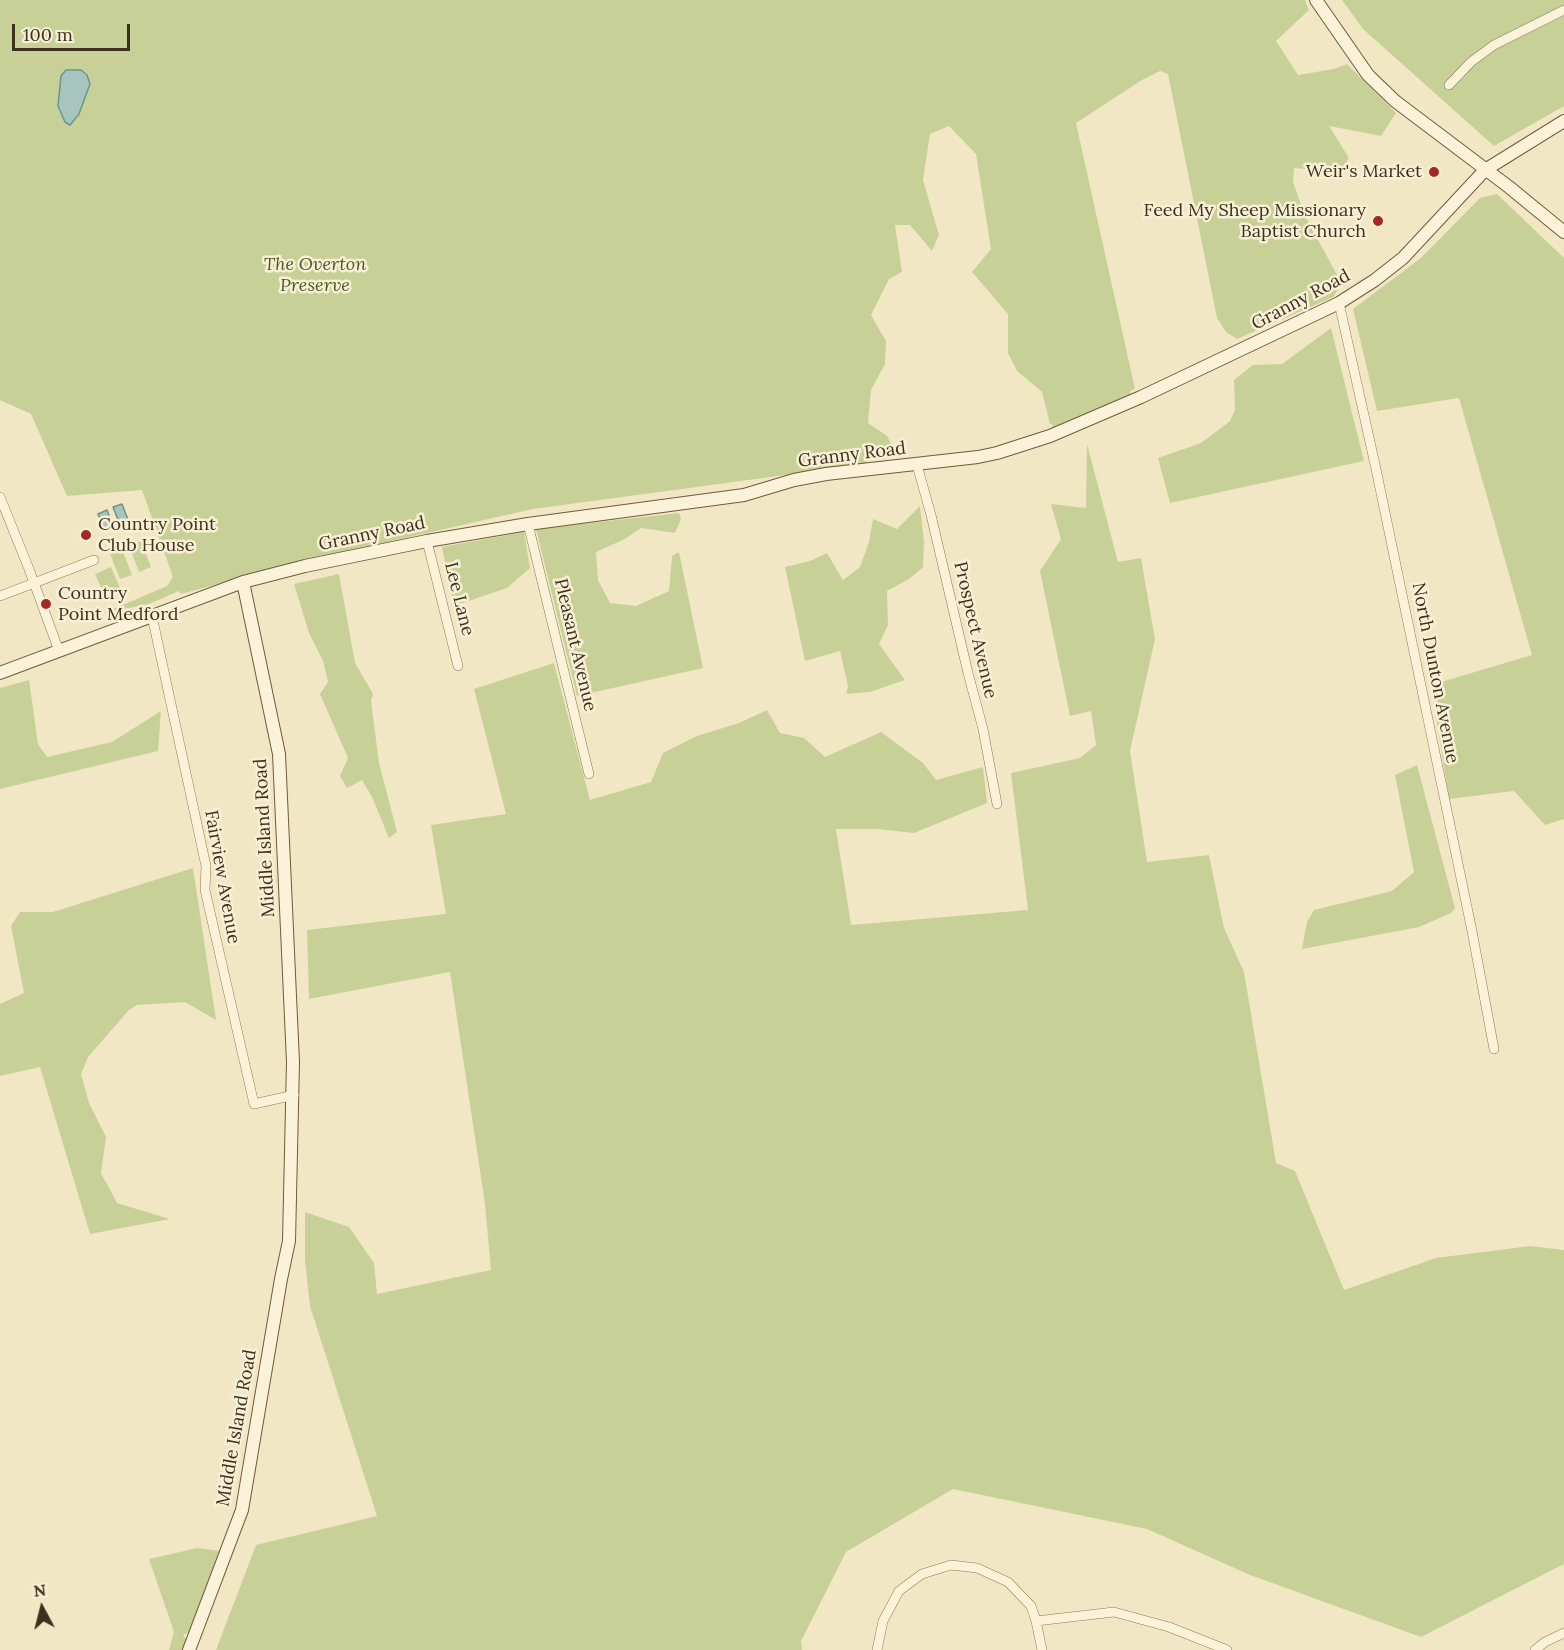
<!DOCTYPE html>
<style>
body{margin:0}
#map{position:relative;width:1564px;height:1650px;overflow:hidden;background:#f2e7c5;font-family:Lora,serif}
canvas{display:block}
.north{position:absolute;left:12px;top:1578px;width:60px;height:60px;-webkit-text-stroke:4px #f8f0d5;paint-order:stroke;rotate:353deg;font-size:16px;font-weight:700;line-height:24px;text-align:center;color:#3e2f1e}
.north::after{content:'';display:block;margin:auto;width:21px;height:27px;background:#3e2f1e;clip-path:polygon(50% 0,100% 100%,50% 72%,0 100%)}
.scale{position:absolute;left:12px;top:24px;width:118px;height:27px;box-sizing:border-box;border:3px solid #3e2f1e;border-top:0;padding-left:8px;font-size:18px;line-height:21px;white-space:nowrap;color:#3e2f1e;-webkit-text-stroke:4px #f8f0d5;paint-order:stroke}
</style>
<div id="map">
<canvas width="1564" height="1650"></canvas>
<div class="north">N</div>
<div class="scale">100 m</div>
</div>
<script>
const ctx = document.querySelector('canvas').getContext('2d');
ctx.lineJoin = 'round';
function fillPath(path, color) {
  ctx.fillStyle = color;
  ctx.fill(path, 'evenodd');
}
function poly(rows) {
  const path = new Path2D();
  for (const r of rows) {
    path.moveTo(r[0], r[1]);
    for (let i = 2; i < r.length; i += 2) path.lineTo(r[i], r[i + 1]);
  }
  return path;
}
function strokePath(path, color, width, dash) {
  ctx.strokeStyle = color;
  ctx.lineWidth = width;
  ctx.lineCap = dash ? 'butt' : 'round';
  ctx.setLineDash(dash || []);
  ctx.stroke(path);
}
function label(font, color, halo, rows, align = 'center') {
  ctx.font = font + ' Lora,serif';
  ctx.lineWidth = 5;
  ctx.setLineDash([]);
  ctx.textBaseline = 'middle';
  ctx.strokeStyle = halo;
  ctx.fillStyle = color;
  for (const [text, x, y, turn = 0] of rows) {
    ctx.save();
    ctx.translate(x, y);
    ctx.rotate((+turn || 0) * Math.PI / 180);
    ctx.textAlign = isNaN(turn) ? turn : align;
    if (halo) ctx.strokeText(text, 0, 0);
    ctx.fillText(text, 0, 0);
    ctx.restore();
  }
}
fillPath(poly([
 [0,0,1305,0,1309,10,1276,41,1298,75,1334,69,1347,64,1396,113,1381,136,1329,126,1349,158,1341,172,1294,168,1293,182,1304,214,1342,284,1333,297,1237,339,1226,332,1217,318,1168,74,1160,71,1142,80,1076,123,1135,389,1130,391,1131,396,1053,428,1052,424,1050,424,1042,392,1017,371,1008,353,1008,314,972,272,991,249,976,154,949,126,930,134,923,180,939,235,932,251,910,225,895,225,902,272,889,279,871,315,886,341,885,364,871,390,868,423,887,436,895,451,866,455,867,464,533,509,303,561,181,594,179,591,149,604,104,613,167,586,173,577,142,490,67,496,31,414,0,400],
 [1342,0,1564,0,1564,106,1494,146,1363,29],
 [1497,194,1564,258,1564,819,1545,825,1514,791,1449,799,1431,685,1532,655,1459,398,1377,411,1353,309,1421,258,1480,198],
 [1331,328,1364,461,1170,503,1158,458,1201,443,1230,421,1235,410,1234,380,1253,365,1282,364],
 [1087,444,1118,562,1141,558,1155,639,1130,751,1147,862,1209,855,1224,928,1244,972,1276,1163,1295,1171,1344,1290,1436,1258,1530,1246,1564,1250,1564,1564,1421,1637,1250,1575,1147,1529,953,1489,846,1552,801,1641,802,1650,216,1650,256,1545,377,1516,310,1306,305,1260,305,1212,349,1227,374,1263,377,1294,491,1270,485,1204,450,972,309,999,307,930,446,914,431,825,506,814,474,689,554,663,590,800,651,782,663,753,697,736,739,723,767,710,780,733,804,738,825,757,881,732,923,763,936,780,983,767,987,803,914,833,877,829,836,829,851,925,1028,910,1011,773,1080,758,1096,745,1091,711,1070,716,1040,571,1061,539,1051,504,1086,508],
 [920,506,924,542,923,567,909,579,887,591,888,625,879,644,905,680,870,692,846,694,848,686,840,651,805,661,785,567,810,561,827,553,843,580,860,567,869,542,873,519,897,529],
 [679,513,681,519,675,533,641,528,625,539,596,552,598,580,610,603,636,606,669,591,672,556,679,552,703,668,577,696,536,529],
 [524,532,530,568,507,588,454,606,442,547],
 [141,541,151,567,139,572,129,546],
 [122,549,132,575,120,579,110,554],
 [111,567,120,588,104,594,95,574],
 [339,574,355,663,373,694,371,701,379,763,397,832,389,838,372,797,362,780,347,788,340,776,348,758,320,694,328,682,323,661,309,633,294,584],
 [29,680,38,744,47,757,112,742,161,711,158,751,0,789,0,688],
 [1417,765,1455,908,1451,913,1419,927,1302,949,1307,922,1314,910,1392,891,1414,872,1395,775],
 [193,868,216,1020,185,1002,137,1005,129,1010,88,1057,81,1074,89,1103,106,1137,101,1173,117,1203,170,1219,90,1234,40,1067,0,1076,0,1004,24,993,11,926,20,912,53,912],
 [197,1548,220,1551,191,1631,183,1635,187,1640,182,1650,169,1650,174,1632,149,1559]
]), '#c7d197');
const water = poly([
 [66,70,81,70,87,75,90,84,79,114,70,125,65,122,58,106,61,76,66,70],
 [122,504,129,522,120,525,113,507,122,504],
 [107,510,114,528,105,531,98,514,107,510]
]);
fillPath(water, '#a7c5be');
strokePath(water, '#6c948d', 1.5);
const street = poly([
 [1449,85,1471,62,1494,45,1564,10],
 [1339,303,1376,469,1472,931,1494,1049],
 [917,465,931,515,968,673,983,729,997,804],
 [0,497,29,569,59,651],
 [528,524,589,774],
 [427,541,458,666],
 [0,596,94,560],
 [152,616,206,866,205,890,254,1104,294,1095],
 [1036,1621,1114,1612,1169,1627,1227,1650],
 [877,1650,883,1621,899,1591,922,1574,951,1565,977,1568,1008,1582,1031,1606,1036,1621,1042,1650],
 [1535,1650,1545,1642,1564,1633]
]);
const secondary = poly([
 [1316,0,1368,75,1395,101,1509,187,1564,232],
 [0,673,243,582,305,566,427,541,528,524,744,495,794,480,826,474,978,457,997,453,1050,436,1141,397,1339,303,1375,280,1403,258,1485,170,1564,121],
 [189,1650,242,1510,281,1279,289,1241,293,1062,279,754,243,582]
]);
strokePath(street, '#8f7859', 10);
strokePath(secondary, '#71593c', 14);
strokePath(street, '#fbf3d9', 9);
strokePath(secondary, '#fbf3d9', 12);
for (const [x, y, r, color] of [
 [1434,172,6,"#a32a24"],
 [1378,221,6,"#a32a24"],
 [86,535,6,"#a32a24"],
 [46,604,6,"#a32a24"]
]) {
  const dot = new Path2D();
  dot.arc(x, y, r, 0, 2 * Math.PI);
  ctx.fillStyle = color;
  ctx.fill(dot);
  strokePath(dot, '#f8f0d5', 2);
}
label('18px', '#3e2f1e', '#f8f0d5', [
 ["Weir's Market",1422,172],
 ["Feed My Sheep Missionary",1366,211],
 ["Baptist Church",1366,232],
 ["Country Point",98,525,"left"],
 ["Club House",98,546,"left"],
 ["Country",58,594,"left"],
 ["Point Medford",58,615,"left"]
], 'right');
label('italic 18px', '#4a5c23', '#f8f0d5', [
 ["The Overton",315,265],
 ["Preserve",315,286]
]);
label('18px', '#3e2f1e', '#f8f0d5', [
 ["Granny Road",1301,300,-28],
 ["Granny Road",852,455,-7],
 ["Granny Road",372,534,-12],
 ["Lee Lane",459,599,76],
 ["Prospect Avenue",975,630,77],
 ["Pleasant Avenue",575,645,77],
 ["North Dunton Avenue",1435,673,79],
 ["Middle Island Road",265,838,-93],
 ["Fairview Avenue",222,877,80],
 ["Middle Island Road",237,1428,-80]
]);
</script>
